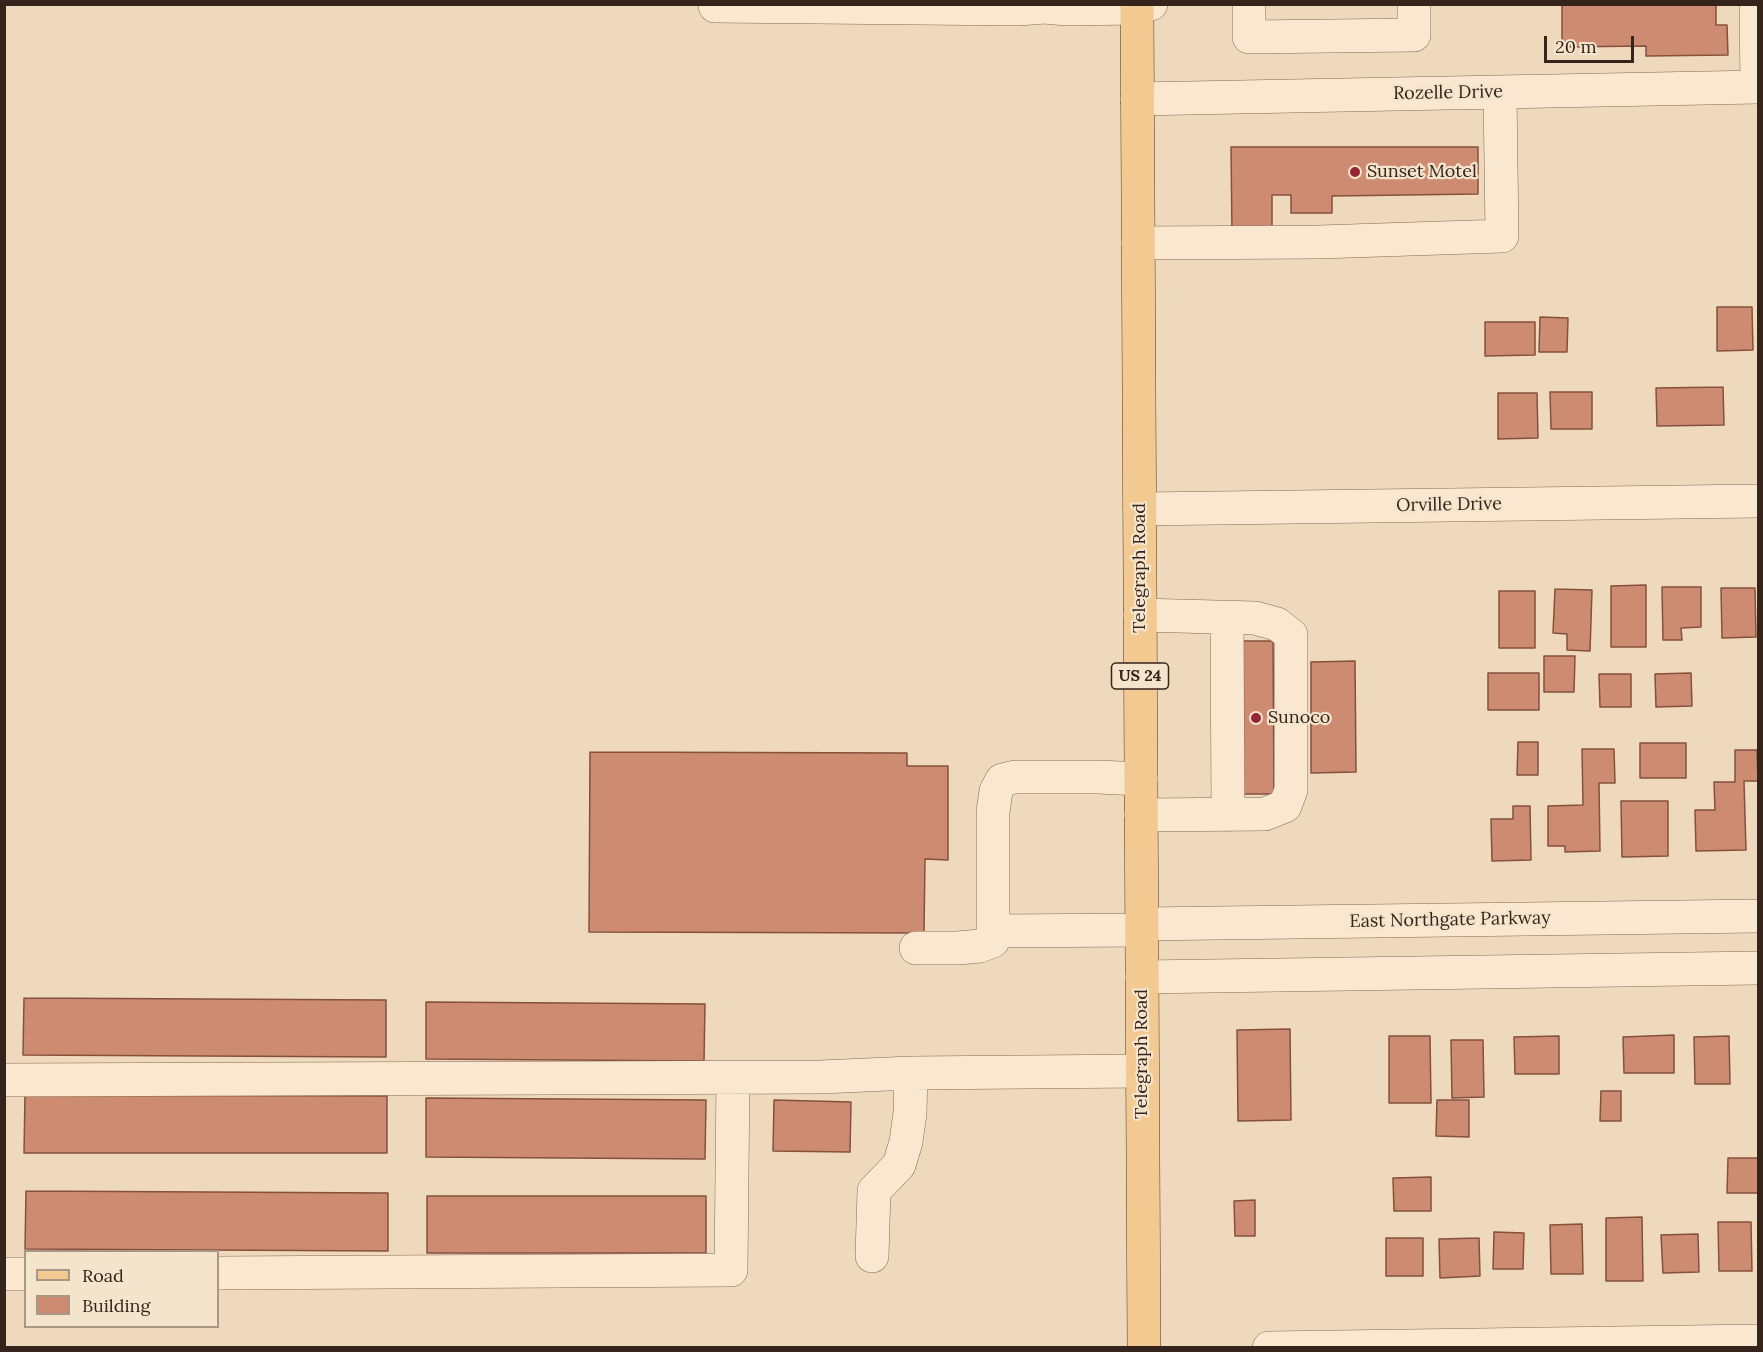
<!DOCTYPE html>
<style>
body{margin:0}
#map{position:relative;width:1763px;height:1352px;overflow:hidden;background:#eed9bc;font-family:Lora,serif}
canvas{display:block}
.frame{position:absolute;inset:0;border:6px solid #34241b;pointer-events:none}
.legend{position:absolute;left:24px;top:1250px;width:195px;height:78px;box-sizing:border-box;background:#f5e4cc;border:2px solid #a89785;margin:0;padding:8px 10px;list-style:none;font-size:18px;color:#34241b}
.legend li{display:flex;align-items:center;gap:12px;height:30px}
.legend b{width:30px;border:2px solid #a89785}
.scale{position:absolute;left:1544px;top:36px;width:90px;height:27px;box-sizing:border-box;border:3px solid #34241b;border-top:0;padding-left:8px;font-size:18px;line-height:21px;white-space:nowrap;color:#34241b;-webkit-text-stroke:4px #f5e4cc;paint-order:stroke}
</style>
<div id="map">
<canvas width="1763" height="1352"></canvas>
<div class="frame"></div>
<ul class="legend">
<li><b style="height:8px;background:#f3c992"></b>Road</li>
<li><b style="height:16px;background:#cd8c72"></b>Building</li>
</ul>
<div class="scale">20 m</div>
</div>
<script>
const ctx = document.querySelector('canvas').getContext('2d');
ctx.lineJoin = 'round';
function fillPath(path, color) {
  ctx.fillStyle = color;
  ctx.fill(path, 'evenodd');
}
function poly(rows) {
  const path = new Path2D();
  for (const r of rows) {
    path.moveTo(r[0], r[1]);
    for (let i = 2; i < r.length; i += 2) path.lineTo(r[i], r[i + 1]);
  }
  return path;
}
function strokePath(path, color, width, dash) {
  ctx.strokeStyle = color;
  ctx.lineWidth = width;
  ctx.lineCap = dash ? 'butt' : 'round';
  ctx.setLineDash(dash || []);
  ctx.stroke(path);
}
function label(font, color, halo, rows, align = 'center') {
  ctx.font = font + ' Lora,serif';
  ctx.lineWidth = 4.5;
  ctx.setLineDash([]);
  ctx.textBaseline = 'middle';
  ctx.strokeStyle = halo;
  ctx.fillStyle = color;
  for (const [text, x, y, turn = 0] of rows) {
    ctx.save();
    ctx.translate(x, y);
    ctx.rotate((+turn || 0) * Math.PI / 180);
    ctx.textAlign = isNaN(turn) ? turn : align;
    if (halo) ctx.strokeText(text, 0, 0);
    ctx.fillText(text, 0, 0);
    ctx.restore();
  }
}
const building = poly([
 [1562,4,1716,4,1716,25,1727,25,1728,55,1646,56,1646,46,1562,47,1562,4],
 [1231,147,1478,147,1478,194,1332,196,1332,213,1291,213,1291,195,1272,195,1272,236,1232,236,1231,147],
 [1717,307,1752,307,1753,350,1717,351,1717,307],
 [1540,317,1568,318,1567,352,1539,352,1540,317],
 [1485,322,1535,322,1535,355,1485,356,1485,322],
 [1723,387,1724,425,1657,426,1656,388,1723,387],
 [1550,392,1592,392,1592,429,1551,429,1550,392],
 [1498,393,1537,393,1538,438,1498,439,1498,393],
 [1646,585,1646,647,1611,647,1611,586,1646,585],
 [1662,587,1701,587,1701,627,1681,628,1682,640,1663,640,1662,587],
 [1721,588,1755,588,1756,637,1722,638,1721,588],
 [1555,589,1592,590,1590,651,1567,650,1567,634,1553,633,1555,589],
 [1499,591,1535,591,1535,648,1499,648,1499,591],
 [1237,641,1273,641,1274,794,1237,794,1237,641],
 [1544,656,1575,656,1574,692,1544,692,1544,656],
 [1355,661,1356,772,1311,773,1311,662,1355,661],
 [1488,673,1539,673,1539,710,1488,710,1488,673],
 [1691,673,1692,706,1656,707,1655,674,1691,673],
 [1599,674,1631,674,1631,707,1600,707,1599,674],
 [1518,742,1538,742,1538,775,1517,775,1518,742],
 [1640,743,1686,743,1686,778,1640,778,1640,743],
 [1582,749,1614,749,1615,783,1599,783,1600,851,1565,852,1565,846,1548,846,1548,806,1583,805,1582,749],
 [1735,750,1757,750,1758,781,1744,781,1746,850,1696,851,1695,810,1715,810,1714,782,1735,782,1735,750],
 [590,752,907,753,907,766,948,766,948,860,925,859,924,933,589,932,590,752],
 [1621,801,1668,801,1668,856,1622,857,1621,801],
 [1513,806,1530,806,1531,860,1492,861,1491,819,1513,819,1513,806],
 [24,998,386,1000,386,1057,23,1055,24,998],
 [426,1002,705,1004,704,1061,426,1059,426,1002],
 [1290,1029,1291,1120,1238,1121,1237,1030,1290,1029],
 [1674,1035,1674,1073,1624,1073,1623,1037,1674,1035],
 [1389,1036,1430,1036,1431,1103,1389,1103,1389,1036],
 [1559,1036,1559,1074,1515,1074,1514,1037,1559,1036],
 [1729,1036,1730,1084,1695,1084,1694,1037,1729,1036],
 [1451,1040,1483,1040,1484,1097,1452,1098,1451,1040],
 [1601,1091,1621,1091,1621,1121,1600,1121,1601,1091],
 [25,1095,387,1096,387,1153,24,1153,25,1095],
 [426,1098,706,1100,705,1159,426,1157,426,1098],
 [774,1100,851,1102,850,1152,773,1151,774,1100],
 [1437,1100,1469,1100,1469,1137,1436,1136,1437,1100],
 [1728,1158,1758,1158,1758,1193,1727,1193,1728,1158],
 [1431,1177,1431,1211,1394,1211,1393,1178,1431,1177],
 [26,1191,388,1193,388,1251,25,1249,26,1191],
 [427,1196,706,1196,706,1253,427,1253,427,1196],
 [1255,1200,1255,1236,1235,1236,1234,1201,1255,1200],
 [1642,1217,1643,1281,1606,1281,1606,1218,1642,1217],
 [1718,1222,1751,1222,1752,1271,1719,1271,1718,1222],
 [1582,1224,1583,1274,1551,1274,1550,1225,1582,1224],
 [1494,1232,1524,1233,1523,1269,1493,1269,1494,1232],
 [1698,1234,1699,1272,1663,1273,1661,1235,1698,1234],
 [1386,1238,1423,1238,1423,1276,1386,1276,1386,1238],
 [1479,1238,1480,1276,1440,1278,1439,1239,1479,1238]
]);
fillPath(building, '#cd8c72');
strokePath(building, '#85503c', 1.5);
const minor = poly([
 [1044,4,1044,7,1067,9,1137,8,1151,4],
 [1249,4,1249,37,1414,35,1414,4],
 [1756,4,1757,87],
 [715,6,1018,9,1044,7],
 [1137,99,1758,87],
 [1138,243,1319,242,1502,236,1500,92],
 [1140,509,1758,501],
 [1140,615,1255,618,1277,624,1291,635,1291,790,1285,806,1265,814,1141,815],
 [1227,617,1228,815],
 [1142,924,1758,916],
 [995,931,1142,930],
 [916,948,958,948,980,946,993,941,993,812,996,791,1002,780,1015,777,1098,777,1141,779],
 [1142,977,1758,968],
 [4,1080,821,1077,911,1073],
 [872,1256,874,1191,899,1165,906,1142,910,1113,911,1073,1142,1071],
 [218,1273,731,1270,733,1078],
 [4,1274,26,1274],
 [1269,1348,1758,1341]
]);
const major = poly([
 [1137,4,1144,1348]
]);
strokePath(minor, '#856956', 34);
strokePath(major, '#52382b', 34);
strokePath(minor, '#f9e7cf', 33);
strokePath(major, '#f3c992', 33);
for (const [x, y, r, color] of [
 [1355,172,6,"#952534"],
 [1256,718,6,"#952534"]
]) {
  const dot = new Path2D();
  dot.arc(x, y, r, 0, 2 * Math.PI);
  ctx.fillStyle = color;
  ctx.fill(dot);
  strokePath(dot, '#f5e4cc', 2);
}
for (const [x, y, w] of [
 [1140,676,57]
]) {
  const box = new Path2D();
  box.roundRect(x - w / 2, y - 13, w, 26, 4.5);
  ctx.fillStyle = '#f5e4cc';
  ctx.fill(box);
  strokePath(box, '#34241b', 1.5);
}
label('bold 16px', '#34241b', null, [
 ["US 24",1140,676]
]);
label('18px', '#34241b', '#f5e4cc', [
 ["Rozelle Drive",1448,93,-1],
 ["Orville Drive",1449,505,-1],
 ["Telegraph Road",1140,568,-90],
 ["East Northgate Parkway",1450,920,-1],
 ["Telegraph Road",1142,1054,-90]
]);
label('18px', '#34241b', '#f5e4cc', [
 ["Sunset Motel",1367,172],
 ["Sunoco",1268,718]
], 'left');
</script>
